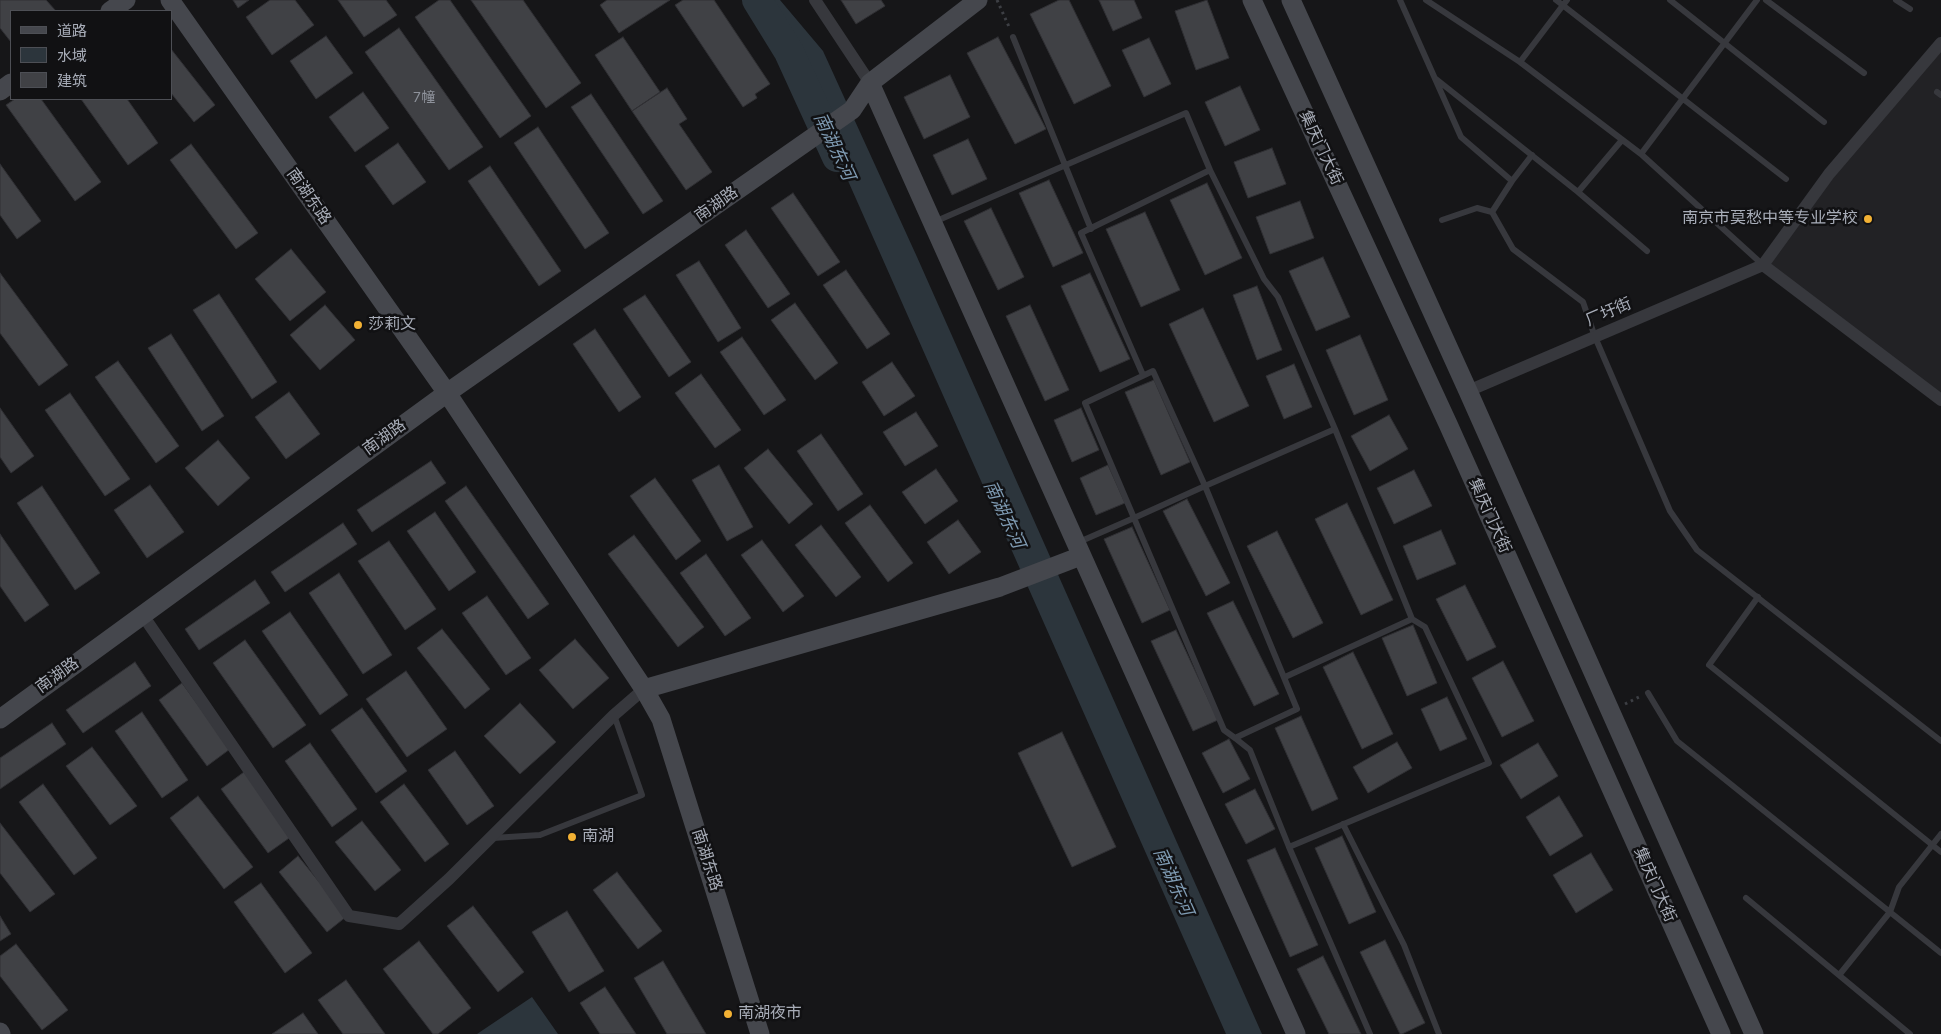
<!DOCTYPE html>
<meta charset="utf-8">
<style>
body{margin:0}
#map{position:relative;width:1941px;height:1034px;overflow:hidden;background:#161618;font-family:"Nunito Sans","Noto Sans SC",sans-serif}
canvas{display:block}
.legend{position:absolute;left:10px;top:10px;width:162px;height:90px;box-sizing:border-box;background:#111113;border:1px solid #4d4f55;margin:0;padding:6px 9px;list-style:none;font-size:15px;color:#a8adb8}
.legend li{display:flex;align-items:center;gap:10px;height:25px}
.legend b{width:25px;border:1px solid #4d4f55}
</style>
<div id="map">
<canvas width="1941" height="1034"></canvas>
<ul class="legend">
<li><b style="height:6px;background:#45474d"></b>道路</li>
<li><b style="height:14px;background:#2c353c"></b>水域</li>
<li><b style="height:14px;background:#404145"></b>建筑</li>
</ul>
</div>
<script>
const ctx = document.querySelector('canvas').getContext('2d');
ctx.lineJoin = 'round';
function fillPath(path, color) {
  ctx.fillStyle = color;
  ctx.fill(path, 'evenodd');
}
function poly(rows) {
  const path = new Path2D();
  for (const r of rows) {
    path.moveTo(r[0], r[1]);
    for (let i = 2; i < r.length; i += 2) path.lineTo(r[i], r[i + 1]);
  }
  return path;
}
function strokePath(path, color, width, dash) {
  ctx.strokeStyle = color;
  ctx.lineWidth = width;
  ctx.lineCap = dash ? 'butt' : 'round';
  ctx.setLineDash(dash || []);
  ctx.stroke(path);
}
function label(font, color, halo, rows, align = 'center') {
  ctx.font = font + ' "Nunito Sans","Noto Sans SC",sans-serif';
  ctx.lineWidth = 5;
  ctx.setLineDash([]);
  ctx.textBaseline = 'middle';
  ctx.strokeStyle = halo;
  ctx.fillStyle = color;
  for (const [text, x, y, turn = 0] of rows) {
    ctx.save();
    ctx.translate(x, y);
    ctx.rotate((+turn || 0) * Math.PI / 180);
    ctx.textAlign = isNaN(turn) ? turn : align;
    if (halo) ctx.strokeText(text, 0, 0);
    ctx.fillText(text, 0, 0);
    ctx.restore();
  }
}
fillPath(poly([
 [1941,43,1941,400,1763,265]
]), '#222225');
fillPath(poly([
 [762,0,780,0,823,51,917,257,1262,1034,1226,1034,779,25],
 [532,997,558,1034,477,1034]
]), '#2c353c');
strokePath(poly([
 [757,0,789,52,837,157]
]), '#2c353c', 30);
const building = poly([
 [0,0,46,0,56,11,11,11,11,42,0,28,0,0],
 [233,0,249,0,238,8,233,0],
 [270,0,295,0,314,25,272,55,246,17,270,0],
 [338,0,386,0,397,15,364,37,338,0],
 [439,0,450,0,531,116,500,138,415,17,439,0],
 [471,0,523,0,581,83,546,108,471,0],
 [607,0,670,0,619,33,600,5,607,0],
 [683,0,714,0,770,84,755,94,757,98,743,107,675,5,683,0],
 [841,0,881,0,885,6,856,24,841,0],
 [1059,0,1069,0,1111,86,1074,104,1030,14,1059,0],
 [1099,0,1134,0,1142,18,1113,31,1099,0],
 [1207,0,1229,58,1196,70,1175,11,1207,0],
 [399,28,483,147,449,170,365,52,399,28],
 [326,36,353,73,316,99,290,61,326,36],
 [623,37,660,92,632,111,595,55,623,37],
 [998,37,1046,129,1015,144,967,53,998,37],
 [1149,38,1171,84,1144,97,1122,50,1149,38],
 [171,49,215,105,194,122,171,93,171,49],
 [950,75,970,117,924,139,904,97,950,75],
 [1240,86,1260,130,1225,146,1205,102,1240,86],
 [667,88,687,119,679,124,712,172,686,190,632,111,667,88],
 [363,92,389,128,355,152,329,117,363,92],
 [591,94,663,201,643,214,571,107,591,94],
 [15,99,41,99,101,182,75,201,6,105,15,99],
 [81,99,127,99,158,143,128,165,81,99],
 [538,127,609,233,585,249,514,143,538,127],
 [968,139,987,179,952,195,933,155,968,139],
 [398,143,426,182,393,205,365,166,398,143],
 [191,144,258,233,236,249,170,160,191,144],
 [1272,148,1286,184,1248,198,1234,162,1272,148],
 [0,164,41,221,17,239,0,215,0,164],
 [490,166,561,271,539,286,468,181,490,166],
 [1049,180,1083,253,1053,267,1019,193,1049,180],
 [1207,183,1242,258,1205,275,1170,200,1207,183],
 [793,193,840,262,818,276,771,208,793,193],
 [1300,201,1314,238,1270,254,1256,217,1300,201],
 [991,208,1024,277,998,290,964,221,991,208],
 [1145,212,1180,290,1141,307,1106,229,1145,212],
 [746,230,790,294,768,308,725,245,746,230],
 [291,249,326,292,290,321,255,279,291,249],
 [1323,257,1350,317,1316,331,1289,271,1323,257],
 [699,261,741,328,718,342,676,275,699,261],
 [846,270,890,334,867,349,823,285,846,270],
 [0,273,68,365,39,386,0,333,0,273],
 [1090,273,1130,359,1100,372,1061,286,1090,273],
 [1257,286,1282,350,1257,360,1233,295,1257,286],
 [219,294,277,382,252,399,193,310,219,294],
 [645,295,691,362,669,377,623,309,645,295],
 [795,303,838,363,815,380,771,320,795,303],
 [325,305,355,340,320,370,290,335,325,305],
 [1030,305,1069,390,1045,401,1006,316,1030,305],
 [1203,308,1249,406,1214,422,1169,324,1203,308],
 [595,329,641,397,619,412,573,344,595,329],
 [171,334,224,416,202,431,148,348,171,334],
 [1360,335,1388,400,1354,415,1326,350,1360,335],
 [742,337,786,400,764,415,720,352,742,337],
 [118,361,179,446,156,463,95,377,118,361],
 [892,362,915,396,884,416,862,382,892,362],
 [1294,364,1312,407,1284,419,1266,376,1294,364],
 [701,374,741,430,715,448,675,393,701,374],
 [1154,380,1190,462,1161,475,1125,392,1154,380],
 [289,392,320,434,286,459,255,417,289,392],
 [70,393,130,479,105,496,45,410,70,393],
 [0,408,34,456,11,473,0,457,0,408],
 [1081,408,1099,450,1072,462,1054,420,1081,408],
 [916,412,938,446,905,466,883,432,916,412],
 [1389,415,1408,449,1370,471,1351,436,1389,415],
 [821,434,863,494,838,511,797,451,821,434],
 [218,440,250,478,218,506,185,468,218,440],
 [768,449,813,504,789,524,744,468,768,449],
 [431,461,446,483,372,532,357,510,431,461],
 [719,465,753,527,727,541,692,480,719,465],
 [1108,465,1125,503,1096,515,1080,478,1108,465],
 [936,469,958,501,925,524,902,492,936,469],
 [1414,470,1432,506,1394,524,1377,488,1414,470],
 [655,478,701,541,676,560,630,496,655,478],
 [150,485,184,532,147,558,114,510,150,485],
 [42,486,100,573,75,590,17,503,42,486],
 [466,486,549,604,528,619,445,501,466,486],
 [1187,499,1230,583,1206,596,1163,511,1187,499],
 [1347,503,1393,600,1361,615,1315,519,1347,503],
 [870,505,913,563,888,582,845,523,870,505],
 [435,512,476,572,449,591,407,531,435,512],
 [958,520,981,552,949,574,927,542,958,520],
 [343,523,357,544,285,592,271,572,343,523],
 [821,525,861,577,836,597,795,545,821,525],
 [1132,527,1170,610,1142,623,1104,539,1132,527],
 [1441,530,1456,564,1417,580,1403,546,1441,530],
 [1277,531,1323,623,1293,638,1247,546,1277,531],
 [0,534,49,605,25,622,0,586,0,534],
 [634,535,704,627,678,647,608,554,634,535],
 [762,540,804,596,783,612,741,555,762,540],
 [389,541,436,609,405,630,358,561,389,541],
 [706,554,751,618,725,636,680,573,706,554],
 [339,573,392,655,363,674,309,593,339,573],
 [255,580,270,603,199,650,185,629,255,580],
 [1465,585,1496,647,1467,661,1436,599,1465,585],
 [487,596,531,658,506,675,462,613,487,596],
 [1233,601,1279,694,1254,706,1207,613,1233,601],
 [290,612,348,695,320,715,262,631,290,612],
 [1413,625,1437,683,1407,696,1382,638,1413,625],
 [442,629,490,689,465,709,417,648,442,629],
 [1176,630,1218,720,1193,731,1151,641,1176,630],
 [575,639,609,678,573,709,539,670,575,639],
 [245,640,306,725,273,748,213,663,245,640],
 [1353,652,1393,734,1362,749,1323,667,1353,652],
 [1503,661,1534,721,1502,737,1472,678,1503,661],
 [135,662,151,686,83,733,66,710,135,662],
 [406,671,447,729,407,757,366,699,406,671],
 [182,683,230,749,207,766,159,700,182,683],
 [1447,697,1467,739,1440,751,1421,709,1447,697],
 [520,703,556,742,520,774,484,736,520,703],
 [362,708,407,771,376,793,331,730,362,708],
 [142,712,188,780,162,798,115,731,142,712],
 [1301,716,1338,799,1312,811,1275,728,1301,716],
 [52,723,66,744,0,789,0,758,52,723],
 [1062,732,1116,847,1072,867,1018,753,1062,732],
 [1229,739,1250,779,1223,793,1202,753,1229,739],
 [1397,742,1412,768,1368,793,1353,767,1397,742],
 [310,743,357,809,332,827,285,761,310,743],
 [1538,743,1558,776,1521,799,1500,765,1538,743],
 [92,747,137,806,110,825,66,766,92,747],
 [455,751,494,806,467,825,428,770,455,751],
 [244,772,292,836,268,853,221,789,244,772],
 [43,784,97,858,74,875,19,802,43,784],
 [404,784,449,844,425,862,380,802,404,784],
 [1255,789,1275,829,1246,844,1225,804,1255,789],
 [198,796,253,867,224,889,170,818,198,796],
 [1559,796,1583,836,1550,856,1526,817,1559,796],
 [362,821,401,870,375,891,335,842,362,821],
 [0,823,55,894,30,912,0,873,0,823],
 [1342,836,1376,912,1349,924,1315,848,1342,836],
 [1275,848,1318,945,1290,957,1247,860,1275,848],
 [1591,853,1613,890,1576,913,1553,875,1591,853],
 [298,856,347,916,327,932,279,872,298,856],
 [617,872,662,931,638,949,593,890,617,872],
 [261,883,312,953,285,973,234,902,261,883],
 [473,906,524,972,498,992,447,926,473,906],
 [567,911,604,971,569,992,532,932,567,911],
 [0,916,11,934,0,941,0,916],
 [1385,940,1425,1023,1402,1034,1400,1034,1360,952,1385,940],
 [419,941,471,1008,438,1034,433,1034,383,969,419,941],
 [16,944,68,1010,42,1030,0,976,0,956,16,944],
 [1323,956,1361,1034,1329,1034,1297,969,1323,956],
 [663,961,706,1034,667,1034,634,978,663,961],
 [346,980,385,1034,343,1034,318,1000,346,980],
 [605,987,636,1034,600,1034,580,1003,605,987],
 [303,1013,318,1034,272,1034,303,1013]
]);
fillPath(building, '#404145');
strokePath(building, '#303034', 1);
strokePath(poly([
 [997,0,1010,29],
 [1625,704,1639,697]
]), '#3d3f44', 3, [2.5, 4]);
strokePath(poly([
 [1400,0,1461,137,1512,181,1492,212,1513,249,1583,302,1595,337,1670,511,1697,550,1941,741],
 [1426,0,1520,62,1641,154,1763,265],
 [1556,0,1786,179],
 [1670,0,1824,122],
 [1766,0,1864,73],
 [1896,0,1910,9],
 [1013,37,1091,229],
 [1520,62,1567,0],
 [1436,79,1578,192,1647,251],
 [1937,92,1941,95],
 [1641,154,1757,0],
 [1512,181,1532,155],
 [1578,192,1622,140],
 [1442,220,1477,208,1492,212],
 [934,222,1186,113,1210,170],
 [1143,375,1081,233,1210,170,1264,279,1278,297,1335,429],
 [1079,542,1134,518,1205,486,1335,429,1412,619,1425,627,1489,763,1289,847,1250,750,1235,738,1224,730,1134,518,1085,403,1153,371,1205,486,1297,709,1235,738],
 [1758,597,1709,665,1941,852],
 [1285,677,1412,619],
 [1648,693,1677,741,1941,953],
 [1343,824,1404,945,1439,1034],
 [493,838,540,835,642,795,614,715],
 [1289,847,1370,1034],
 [1746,898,1910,1034],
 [1840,974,1890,912,1899,887,1941,834]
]), '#37383d', 6);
strokePath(poly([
 [815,0,870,83],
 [1763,265,1941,400],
 [1468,391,1763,265,1829,174,1941,43],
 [142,614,349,916,399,924,449,879,614,715,644,689]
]), '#37383d', 12);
strokePath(poly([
 [170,0,447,393,644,689,661,719,760,1034],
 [1252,0,1448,424,1721,1034],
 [1291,0,1468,391,1754,1034],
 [110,11,126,0],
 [870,83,1296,1034],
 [0,91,11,83],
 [644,689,1000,587,1081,556],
 [0,719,447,393,852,110,870,83,978,0],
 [0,1032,1,1034]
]), '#45474d', 19);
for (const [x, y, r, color] of [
 [1868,219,5,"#f2b134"],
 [358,325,5,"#f2b134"],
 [572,837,5,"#f2b134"],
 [728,1014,5,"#f2b134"]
]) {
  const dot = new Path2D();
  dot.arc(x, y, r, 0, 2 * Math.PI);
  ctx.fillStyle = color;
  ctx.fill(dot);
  strokePath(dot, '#111113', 2);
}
label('14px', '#8e929b', null, [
 ["7幢",424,99]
]);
label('16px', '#a8adb8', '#111113', [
 ["集庆门大街",1320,148,65],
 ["南湖东路",308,197,55],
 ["南湖路",717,205,-35],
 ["厂圩街",1609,313,-23],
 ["南湖路",385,438,-36],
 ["集庆门大街",1489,516,66],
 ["南湖路",58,676,-36],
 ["南湖东路",706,860,72],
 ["集庆门大街",1654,885,66]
]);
label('16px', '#a8adb8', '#111113', [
 ["南京市莫愁中等专业学校",1858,219,"right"],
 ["莎莉文",368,325],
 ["南湖",582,837],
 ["南湖夜市",738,1014]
], 'left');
label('italic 18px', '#7f9bb3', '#111113', [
 ["南湖东河",833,147,65],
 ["南湖东河",1003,515,65],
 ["南湖东河",1172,882,66]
]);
</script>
